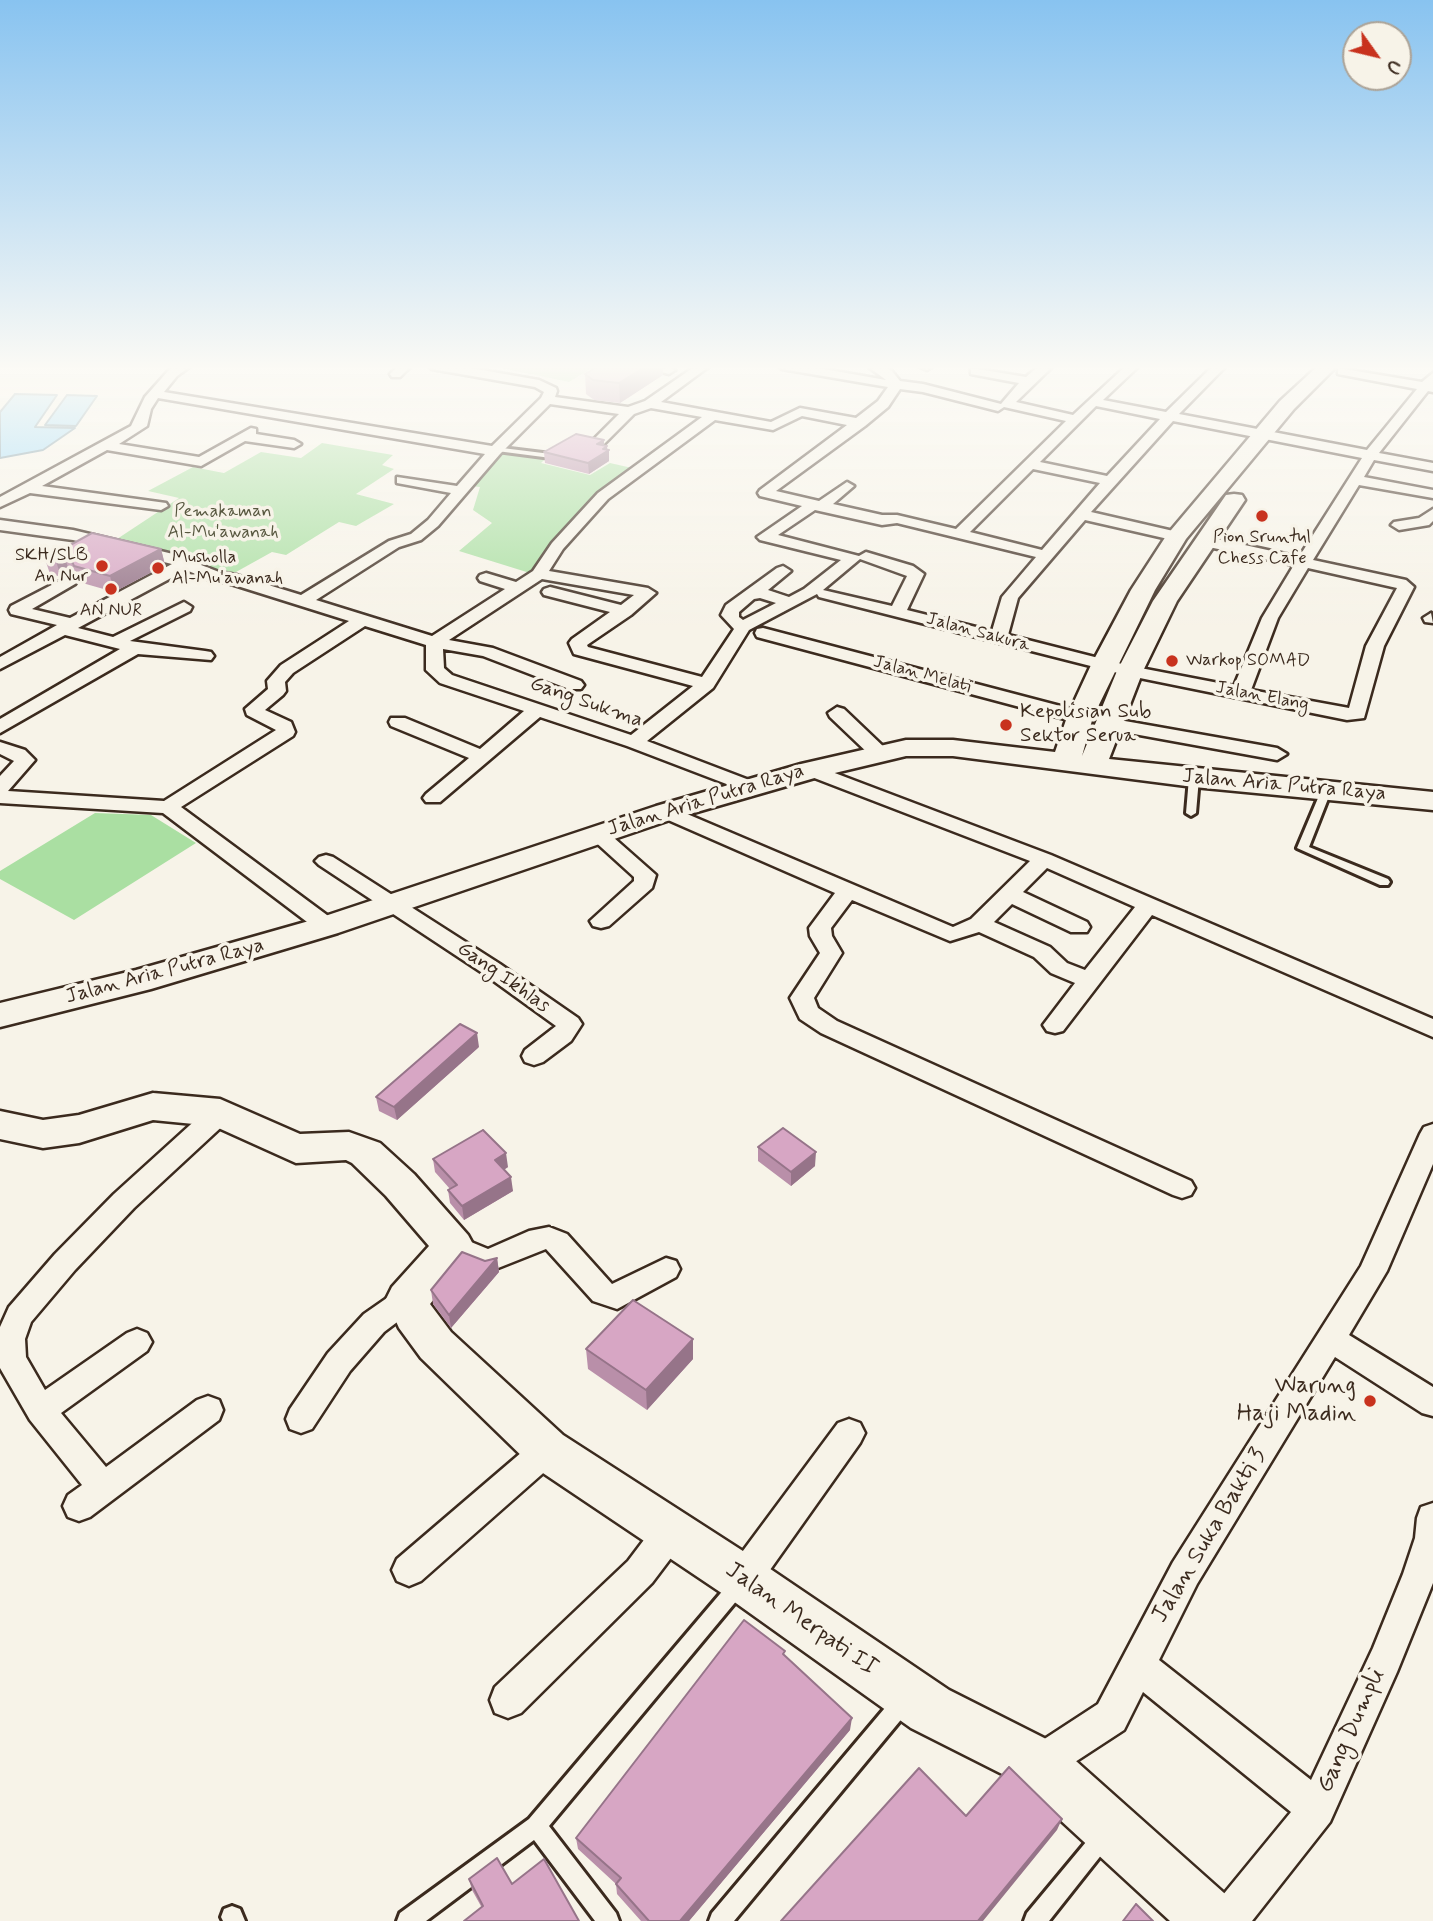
<!DOCTYPE html>
<style>
body{margin:0}
#map{position:relative;width:1433px;height:1921px;overflow:hidden;background:#f7f3e8;font-family:Mynerve,sans-serif}
canvas{display:block}
.north{position:absolute;left:1342px;top:21px;width:70px;height:70px;box-sizing:border-box;background:#f7f3e8;border:2px solid #aca397;border-radius:50%;rotate:124deg;font-size:19px;font-weight:700;line-height:28px;text-align:center;color:#3b2a1e}
.north::after{content:'';display:block;margin:auto;width:24px;height:32px;background:#c8321e;clip-path:polygon(50% 0,100% 100%,50% 72%,0 100%)}
</style>
<div id="map">
<canvas width="1433" height="1921"></canvas>
<div class="north">U</div>
</div>
<script>
const ctx = document.querySelector('canvas').getContext('2d');
ctx.lineJoin = 'round';
function fillPath(path, color) {
  ctx.fillStyle = color;
  ctx.fill(path, 'evenodd');
}
function poly(rows) {
  const path = new Path2D();
  for (const r of rows) {
    path.moveTo(r[0], r[1]);
    for (let i = 2; i < r.length; i += 2) path.lineTo(r[i], r[i + 1]);
  }
  return path;
}
function strokePath(path, color, width, dash) {
  ctx.strokeStyle = color;
  ctx.lineWidth = width;
  ctx.lineCap = dash ? 'butt' : 'round';
  ctx.setLineDash(dash || []);
  ctx.stroke(path);
}
function label(font, color, halo, rows, align = 'center') {
  ctx.font = font + ' Mynerve,sans-serif';
  ctx.lineWidth = 7;
  ctx.setLineDash([]);
  ctx.textBaseline = 'middle';
  ctx.strokeStyle = halo;
  ctx.fillStyle = color;
  for (const [text, x, y, turn = 0] of rows) {
    ctx.save();
    ctx.translate(x, y);
    ctx.rotate((+turn || 0) * Math.PI / 180);
    ctx.textAlign = isNaN(turn) ? turn : align;
    if (halo) ctx.strokeText(text, 0, 0);
    ctx.fillText(text, 0, 0);
    ctx.restore();
  }
}
fillPath(poly([
 [502,365,597,365,569,382,497,367],
 [322,443,393,455,382,465,394,469,356,494,394,504,356,526,339,522,286,555,272,552,227,577,111,543,179,498,148,491,193,467,224,473,261,452,301,458],
 [500,452,547,457,541,463,590,475,610,463,632,468,533,574,459,551,492,523,473,510,480,487,470,486],
 [95,813,151,815,196,843,74,920,0,879,0,871]
]), '#aadfa2');
const water = poly([
 [15,394,57,395,35,427,75,428,43,450,0,458,0,412,15,394],
 [67,395,97,396,76,426,45,425,67,395]
]);
fillPath(water, '#99dafb');
strokePath(water, '#7394a3', 2);
const lane = poly([
 [494,447,551,454,555,456,551,458,497,451,493,449,494,447],
 [1194,775,1199,778,1196,813,1191,816,1186,813,1189,778,1194,775],
 [1326,788,1331,791,1309,847,1388,879,1390,882,1388,885,1380,885,1297,848,1321,791,1326,788],
 [737,1578,743,1581,746,1587,743,1593,549,1826,616,1913,619,1921,595,1921,534,1840,426,1921,397,1921,400,1913,529,1819,731,1581,737,1578],
 [902,1693,909,1696,912,1703,909,1710,734,1921,709,1921,712,1913,895,1696,902,1693],
 [1103,1827,1110,1830,1113,1837,1110,1844,1049,1921,1024,1921,1027,1913,1096,1830,1103,1827],
 [232,1906,240,1909,245,1921,223,1921,221,1917,224,1909,232,1906]
]);
const street = poly([
 [177,365,192,365,177,376,164,392,492,446,541,398,544,392,535,387,432,369,426,365,453,365,539,380,556,388,557,391,555,397,628,407,645,401,697,365,711,365,661,402,771,422,800,408,856,418,878,401,888,387,782,369,776,365,801,365,886,380,870,368,872,365,886,365,884,367,892,371,900,381,923,384,1001,404,1019,383,971,374,971,368,1026,377,1040,365,1054,365,1016,402,1073,415,1127,365,1140,365,1103,400,1166,412,1214,365,1227,365,1179,414,1367,450,1417,389,1338,374,1338,368,1422,382,1433,373,1433,392,1428,391,1379,453,1433,463,1433,471,1374,460,1364,477,1433,490,1433,498,1359,485,1313,560,1406,580,1414,587,1384,646,1364,718,1347,720,1130,676,819,597,817,594,749,630,713,688,647,741,757,783,760,787,750,793,627,746,540,717,440,802,426,802,423,798,426,794,469,758,391,726,389,722,391,718,405,718,480,749,524,711,440,683,426,670,426,645,365,626,293,673,285,682,286,691,283,695,265,710,291,722,295,732,293,736,181,807,335,921,338,926,335,931,327,933,319,931,163,813,0,803,0,776,14,761,0,754,0,742,25,750,35,760,8,791,164,801,276,730,247,715,245,709,268,689,267,681,281,665,349,621,228,583,210,580,186,570,78,628,113,637,184,602,192,607,190,611,130,641,205,651,211,652,214,656,211,660,138,654,0,733,0,719,120,649,65,635,0,669,0,657,57,625,11,614,9,610,11,606,69,576,75,578,77,581,75,584,32,609,70,618,172,564,73,540,0,530,0,520,73,530,173,554,219,572,236,575,301,595,389,541,411,534,428,520,451,493,397,483,397,477,457,486,485,454,158,398,151,409,147,426,119,444,199,457,251,428,256,429,256,434,294,440,301,444,294,448,245,441,201,466,107,450,42,486,166,503,168,506,161,510,30,493,0,507,0,497,131,426,145,397,169,370,177,365],
 [900,389,923,392,998,411,1004,407,1066,421,956,529,897,515,882,515,833,504,854,486,847,482,819,501,776,491,865,426,888,407,900,389],
 [550,404,619,414,592,441,599,445,604,444,634,414,651,408,702,417,598,493,552,543,533,571,516,582,486,573,480,575,478,578,480,581,505,589,432,636,316,600,399,547,421,540,438,526,500,454,550,404],
 [1096,406,1160,419,1107,476,1040,462,1096,406],
 [802,416,847,425,760,490,758,493,760,496,802,506,757,537,760,540,841,560,804,589,789,597,768,590,791,571,783,566,777,568,726,605,721,615,734,629,702,677,588,647,587,645,631,615,656,593,648,588,549,571,563,549,608,499,715,420,773,430,802,416],
 [1173,421,1362,458,1299,557,1204,536,1196,541,1204,546,1294,565,1262,618,1234,686,1130,666,1008,635,1018,598,1085,520,1177,541,1182,539,1185,536,1182,533,1091,512,1173,421],
 [1033,469,1100,483,1042,550,970,532,1033,469],
 [815,510,882,525,897,523,1036,557,1002,597,992,631,907,610,924,574,913,566,866,552,859,556,778,535,815,510],
 [860,559,907,576,892,606,823,590,860,559],
 [1308,568,1397,588,1366,646,1349,708,1251,690,1278,618,1308,568],
 [542,579,634,595,621,605,550,587,544,589,542,592,544,595,610,612,572,639,569,643,574,654,693,686,631,735,452,675,444,668,443,649,483,656,569,689,581,689,584,685,581,681,493,648,449,640,542,579],
 [760,598,776,603,743,620,739,617,739,612,754,599,760,598],
 [399,365,412,365,400,377,392,377,390,374,399,365],
 [636,365,662,365,675,370,669,374,636,365],
 [916,365,932,365,933,366,927,370,916,365],
 [1433,509,1433,521,1429,525,1399,530,1391,525,1394,522,1419,518,1433,509],
 [1431,613,1433,623,1425,622,1423,618,1431,613],
 [763,628,1087,713,1089,717,1080,723,757,637,755,633,757,629,763,628],
 [837,707,844,709,886,749,889,753,886,757,872,757,830,717,828,713,837,707],
 [1108,718,1277,748,1287,754,1277,760,1101,728,1099,724,1108,718],
 [811,764,1051,855,1433,1019,1433,1037,1152,915,1063,1031,1055,1033,1047,1031,1043,1025,1075,983,1051,973,1034,957,979,932,950,941,852,900,831,928,832,936,842,953,814,998,818,1008,837,1021,1191,1181,1195,1188,1191,1195,1182,1198,1173,1195,821,1033,800,1019,790,998,820,953,810,936,809,928,835,893,659,816,656,812,659,808,673,808,953,927,971,919,1030,861,804,774,801,770,804,766,811,764],
 [1047,868,1135,907,1085,970,1067,963,1050,947,994,922,1012,904,1071,932,1087,932,1090,927,1087,922,1023,892,1047,868],
 [598,828,605,830,656,875,652,888,609,926,601,928,593,926,590,921,634,881,634,877,591,838,588,834,591,830,598,828],
 [326,855,333,857,500,964,578,1018,582,1024,571,1041,543,1062,534,1065,525,1062,522,1056,525,1050,556,1026,484,974,319,865,315,861,319,857,326,855],
 [220,1104,229,1106,233,1113,229,1120,134,1208,75,1270,31,1322,25,1339,26,1357,45,1390,127,1333,137,1329,147,1333,152,1342,147,1351,61,1413,106,1467,197,1400,208,1396,219,1400,223,1410,219,1420,90,1517,79,1521,68,1517,63,1506,68,1495,82,1485,30,1420,0,1368,0,1327,9,1307,55,1254,114,1194,211,1106,220,1104],
 [1433,1124,1433,1164,1387,1271,1349,1335,1433,1387,1433,1416,1422,1413,1335,1357,1197,1584,1159,1660,1311,1780,1373,1648,1403,1574,1415,1538,1417,1518,1421,1507,1433,1503,1433,1583,1397,1672,1330,1822,1252,1921,1207,1921,1213,1907,1291,1812,1143,1692,1124,1730,1052,1777,1039,1782,1026,1777,1021,1764,1026,1751,1098,1704,1173,1562,1361,1266,1420,1134,1424,1127,1433,1124],
 [549,1227,567,1234,612,1284,666,1258,676,1261,680,1269,676,1277,617,1309,593,1301,546,1249,488,1272,444,1254,440,1246,444,1238,454,1235,488,1249,529,1231,549,1227],
 [407,1287,417,1291,421,1299,417,1307,384,1332,350,1371,312,1429,301,1433,290,1429,286,1419,290,1409,328,1353,364,1314,397,1291,407,1287],
 [849,1419,860,1423,865,1433,860,1443,755,1591,743,1595,731,1591,726,1579,731,1567,838,1423,849,1419],
 [547,1436,558,1440,563,1450,558,1460,421,1581,409,1586,397,1581,392,1570,397,1559,536,1440,547,1436],
 [671,1516,683,1520,687,1531,683,1542,652,1583,521,1713,508,1718,495,1713,490,1700,495,1687,628,1561,659,1520,671,1516]
]);
const secondary = poly([
 [1319,365,1338,365,1294,409,1186,539,1155,590,1093,717,1082,756,1117,671,1153,601,1226,495,1234,494,1242,495,1245,500,1177,601,1143,671,1109,759,1433,792,1433,810,1194,787,953,756,906,756,818,777,676,818,338,933,151,989,0,1027,0,1003,136,970,316,919,656,806,801,764,906,740,953,740,1055,752,1067,717,1091,665,1131,590,1166,536,1280,401,1319,365],
 [153,1093,220,1099,300,1134,349,1132,380,1143,414,1174,468,1235,474,1246,468,1257,430,1304,451,1332,563,1435,760,1562,949,1690,1058,1745,1233,1901,1242,1921,1170,1921,1020,1783,911,1728,726,1596,531,1465,421,1358,399,1328,386,1299,392,1287,429,1246,386,1196,352,1163,346,1160,296,1163,214,1126,153,1120,79,1143,43,1148,0,1139,0,1111,43,1120,79,1115,153,1093]
]);
strokePath(lane, '#3b2a1e', 6);
strokePath(street, '#3b2a1e', 5);
strokePath(secondary, '#3b2a1e', 5);
fillPath(lane, '#f7f3e8');
fillPath(street, '#f7f3e8');
fillPath(secondary, '#f7f3e8');
fillPath(poly([
 [585,374,663,375,620,403,594,400,586,394],
 [604,446,607,446,609,461,589,474,545,463,544,452],
 [161,549,165,565,114,592,79,582,77,577,70,574,61,577,50,574,45,559],
 [479,1047,397,1120,379,1111,376,1097],
 [758,1147,815,1166,791,1186,758,1161],
 [433,1159,508,1167,504,1170,513,1191,464,1220,450,1203,448,1190,450,1189,435,1172],
 [497,1258,499,1272,451,1328,433,1304,431,1290,485,1261],
 [586,1349,693,1359,647,1410,588,1369],
 [785,1656,850,1730,689,1921,641,1921,617,1894,616,1884,578,1849,576,1838],
 [469,1879,512,1884,482,1908,472,1890]
]), '#b98fa9');
fillPath(poly([
 [648,365,663,365,663,375,620,403,619,383],
 [604,440,604,448,607,446,607,451,609,450,609,461,589,474,588,463,597,444],
 [161,549,165,565,114,592,110,576],
 [65,558,70,574,61,577,56,561],
 [477,1033,479,1047,397,1120,394,1107],
 [816,1152,815,1166,791,1186,791,1172],
 [506,1153,508,1167,497,1174,495,1160],
 [511,1177,513,1191,464,1220,462,1206],
 [497,1258,499,1272,451,1328,449,1315],
 [693,1339,693,1359,647,1410,646,1390],
 [852,1718,850,1730,689,1921,680,1921],
 [1062,1819,1057,1830,983,1921,978,1921]
]), '#967489');
const building = poly([
 [600,365,648,365,619,383,593,380,585,374,600,365],
 [576,434,604,440,597,444,607,446,603,449,609,450,588,463,544,452,576,434],
 [92,533,161,549,110,576,74,566,72,561,65,558,56,561,45,559,92,533],
 [460,1024,477,1033,394,1107,376,1097,460,1024],
 [783,1128,816,1152,791,1172,758,1147,783,1128],
 [483,1130,506,1153,495,1160,511,1177,462,1206,448,1190,457,1185,433,1159,483,1130],
 [462,1252,485,1261,497,1258,449,1315,431,1290,462,1252],
 [633,1300,693,1339,646,1390,586,1349,633,1300],
 [744,1620,785,1651,783,1654,852,1718,680,1921,649,1921,616,1884,621,1878,576,1838,744,1620],
 [1009,1767,1062,1819,978,1921,781,1921,919,1768,966,1816,1009,1767],
 [497,1858,512,1884,544,1859,579,1921,464,1921,483,1906,469,1879,497,1858],
 [1136,1904,1153,1921,1123,1921,1136,1904]
]);
fillPath(building, '#d7a6c4');
strokePath(building, '#967489', 2);
const sky = ctx.createLinearGradient(0, 0, 0, 634);
sky.addColorStop(0, '#88c3f0');
sky.addColorStop(0.58, '#fbfaf5');
sky.addColorStop(1, '#fbfaf500');
ctx.fillStyle = sky;
ctx.fillRect(0, 0, 1433, 634);
for (const [x, y, r, color] of [
 [1262,516,7,"#c8321e"],
 [102,566,7,"#c8321e"],
 [158,568,7,"#c8321e"],
 [111,589,7,"#c8321e"],
 [1172,661,7,"#c8321e"],
 [1006,725,7,"#c8321e"],
 [1370,1401,7,"#c8321e"]
]) {
  const dot = new Path2D();
  dot.arc(x, y, r, 0, 2 * Math.PI);
  ctx.fillStyle = color;
  ctx.fill(dot);
  strokePath(dot, '#f7f3e8', 2.5);
}
label('18px', '#57573f', '#f7f3e8', [
 ["Pemakaman",223,512],
 ["Al-Mu'awanah",223,533]
]);
label('18px', '#3b2a1e', '#f7f3e8', [
 ["Pion Sruntul",1262,538],
 ["Chess Cafe",1262,559],
 ["SKH/SLB",88,556,"right"],
 ["An Nur",88,577,"right"],
 ["Musholla",172,558,"left"],
 ["Al-Mu'awanah",172,579,"left"],
 ["AN NUR",111,611],
 ["Warkop SOMAD",1186,661,"left"]
]);
label('18px', '#3b2a1e', '#f7f3e8', [
 ["Jalan Sakura",978,633,15],
 ["Jalan Melati",922,675,15],
 ["Jalan Elang",1262,697,11]
]);
label('21px', '#3b2a1e', '#f7f3e8', [
 ["Gang Sukma",586,703,19],
 ["Jalan Aria Putra Raya",1284,786,5],
 ["Jalan Aria Putra Raya",706,801,-17],
 ["Jalan Aria Putra Raya",165,972,-15],
 ["Gang Ikhlas",503,978,35]
]);
label('21px', '#3b2a1e', '#f7f3e8', [
 ["Kepolisian Sub",1020,713],
 ["Sektor Serua",1020,737]
], 'left');
label('24px', '#3b2a1e', '#f7f3e8', [
 ["Warung",1356,1387],
 ["Haji Madin",1356,1415]
], 'right');
label('24px', '#3b2a1e', '#f7f3e8', [
 ["Jalan Suka Bakti 3",1210,1536,-59],
 ["Jalan Merpati II",801,1620,35],
 ["Gang Dumpli",1352,1731,-66]
]);
</script>
